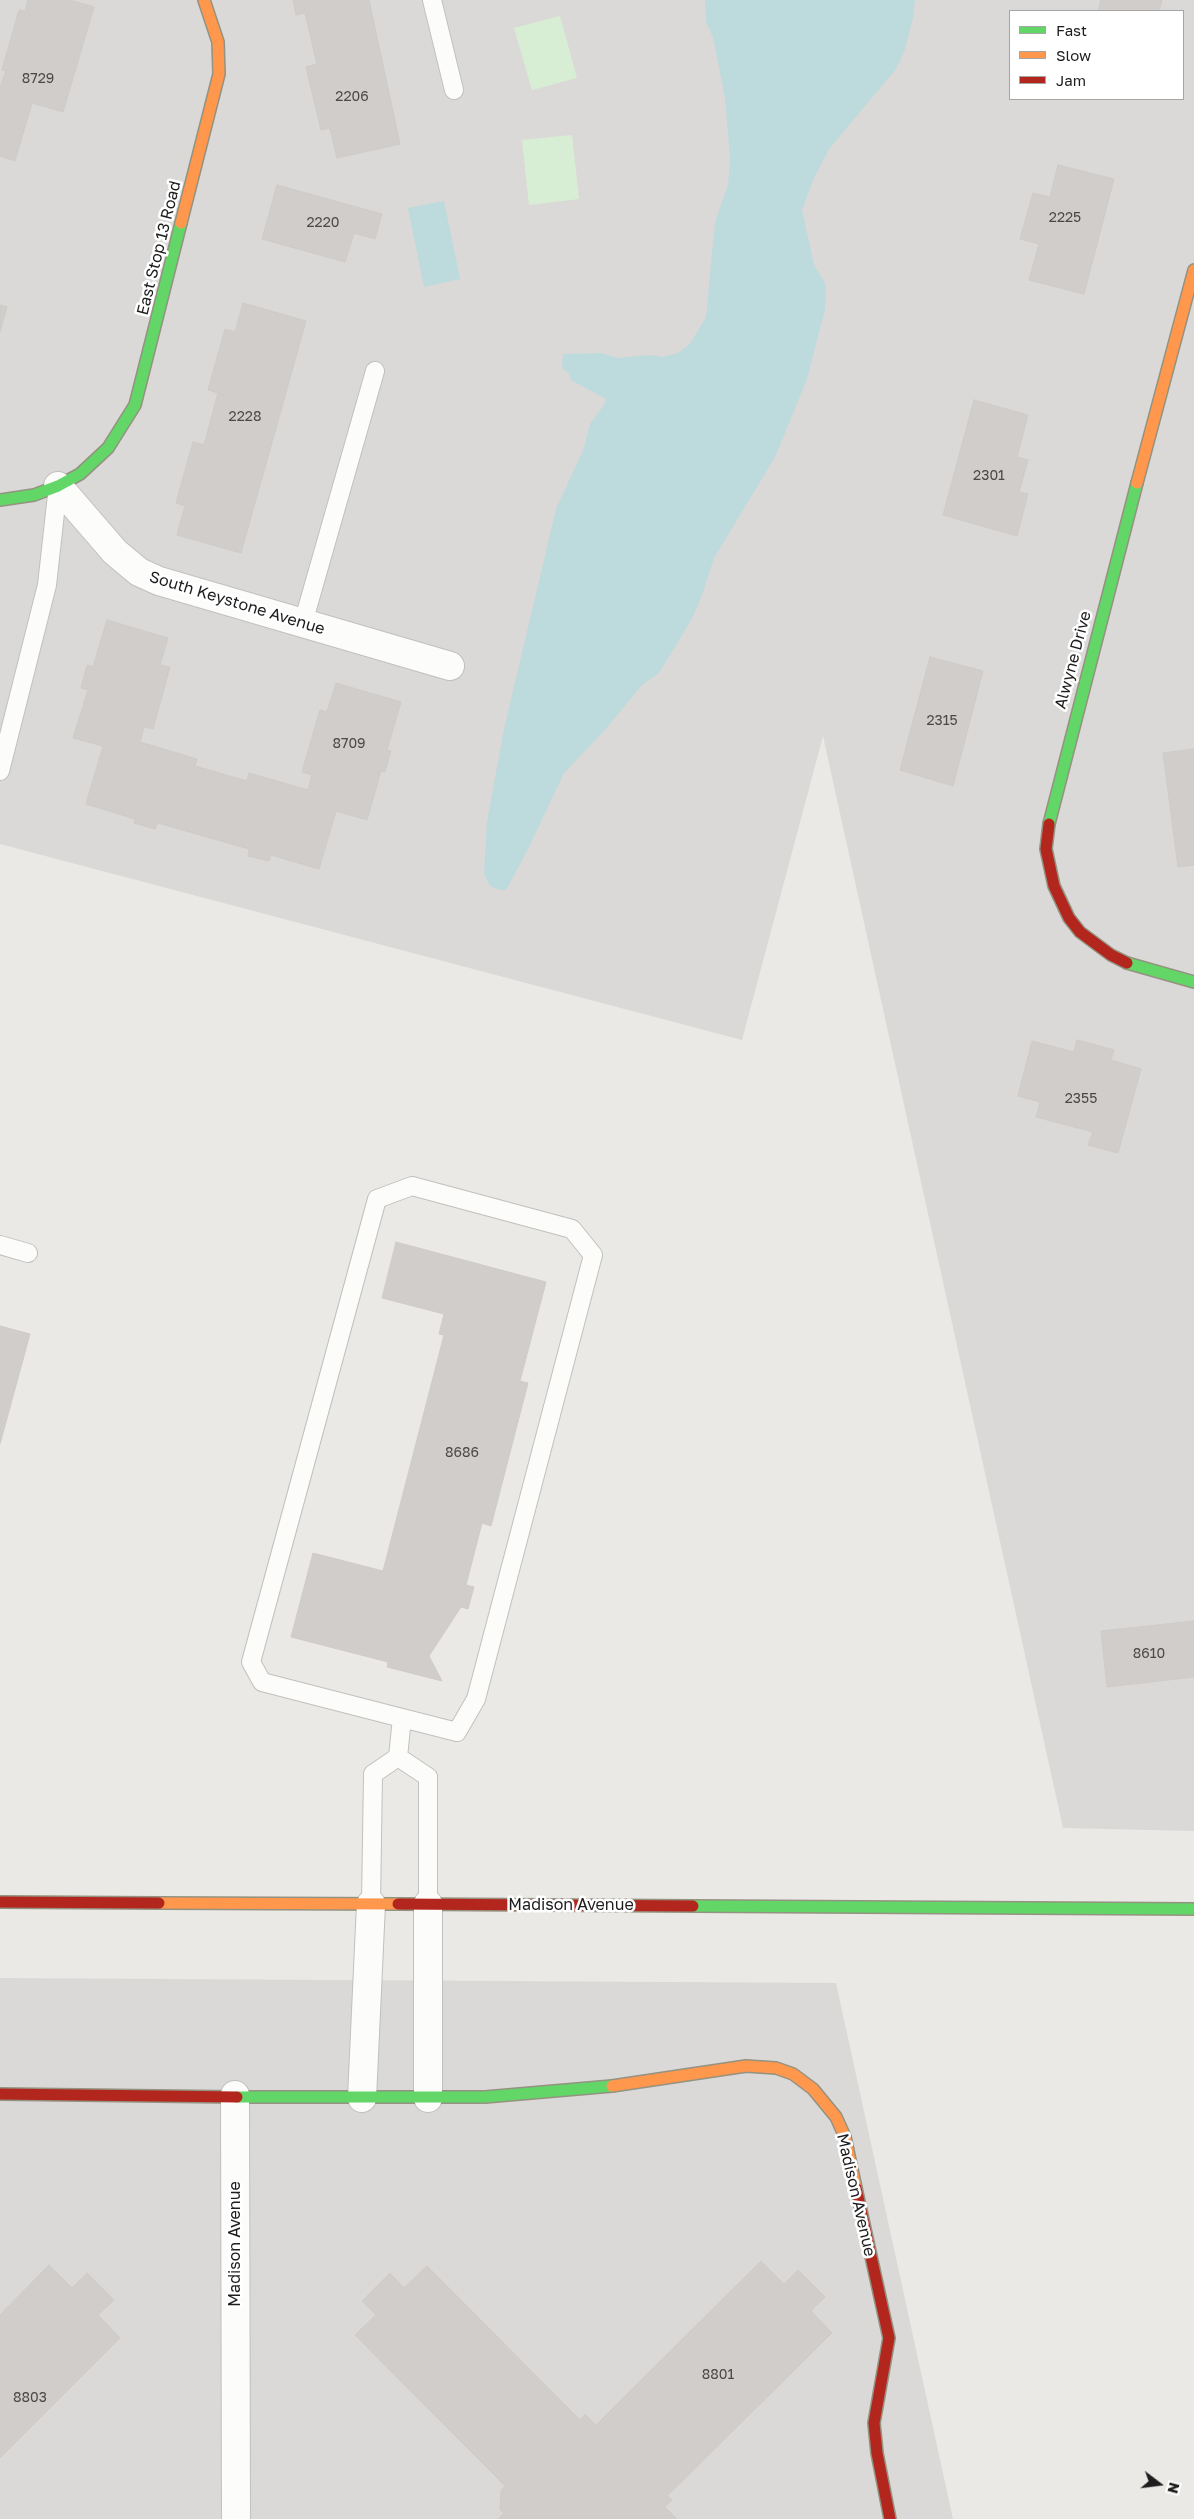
<!DOCTYPE html>
<style>
body{margin:0}
#map{position:relative;width:1194px;height:2519px;overflow:hidden;background:#ebe9e6;font-family:"Golos Text",sans-serif}
canvas{display:block}
.legend{position:absolute;left:1009px;top:10px;width:175px;height:90px;box-sizing:border-box;background:#fff;border:1px solid #a5a5a5;margin:0;padding:6px 9px;list-style:none;font-size:15px;color:#1d1d1d}
.legend li{display:flex;align-items:center;gap:10px;height:25px}
.legend b{width:25px;border:1px solid #a5a5a5}
.north{position:absolute;left:1134px;top:2459px;width:50px;height:50px;-webkit-text-stroke:4px #fff;paint-order:stroke;rotate:105deg;font-size:14px;font-weight:700;line-height:20px;text-align:center;color:#1d1d1d}
.north::after{content:'';display:block;margin:auto;width:18px;height:22px;background:#1d1d1d;clip-path:polygon(50% 0,100% 100%,50% 72%,0 100%)}
</style>
<div id="map">
<canvas width="1194" height="2519"></canvas>
<ul class="legend">
<li><b style="height:6px;background:#63d668"></b>Fast</li>
<li><b style="height:6px;background:#ff974d"></b>Slow</li>
<li><b style="height:6px;background:#b3261e"></b>Jam</li>
</ul>
<div class="north">N</div>
</div>
<script>
const ctx = document.querySelector('canvas').getContext('2d');
ctx.lineJoin = 'round';
function fillPath(path, color) {
  ctx.fillStyle = color;
  ctx.fill(path, 'evenodd');
}
function poly(rows) {
  const path = new Path2D();
  for (const r of rows) {
    path.moveTo(r[0], r[1]);
    for (let i = 2; i < r.length; i += 2) path.lineTo(r[i], r[i + 1]);
  }
  return path;
}
function strokePath(path, color, width, dash) {
  ctx.strokeStyle = color;
  ctx.lineWidth = width;
  ctx.lineCap = dash ? 'butt' : 'round';
  ctx.setLineDash(dash || []);
  ctx.stroke(path);
}
function label(font, color, halo, rows, align = 'center') {
  ctx.font = font + ' "Golos Text",sans-serif';
  ctx.lineWidth = 5;
  ctx.setLineDash([]);
  ctx.textBaseline = 'middle';
  ctx.strokeStyle = halo;
  ctx.fillStyle = color;
  for (const [text, x, y, turn = 0] of rows) {
    ctx.save();
    ctx.translate(x, y);
    ctx.rotate((+turn || 0) * Math.PI / 180);
    ctx.textAlign = isNaN(turn) ? turn : align;
    if (halo) ctx.strokeText(text, 0, 0);
    ctx.fillText(text, 0, 0);
    ctx.restore();
  }
}
fillPath(poly([
 [0,0,1194,0,1194,1831,1063,1828,823,736,742,1040,0,844],
 [1010,11,1183,11,1183,99,1010,99],
 [0,1978,836,1983,953,2519,0,2519]
]), '#dad9d8');
fillPath(poly([
 [560,16,577,78,532,90,514,28],
 [572,135,579,199,529,205,522,140]
]), '#d8eed4');
fillPath(poly([
 [705,0,915,0,913,18,904,52,896,69,829,149,813,180,802,210,814,265,826,285,825,309,807,379,775,457,714,558,701,598,691,620,659,673,642,685,604,731,564,773,526,853,506,890,500,890,490,886,484,874,487,822,504,729,556,509,584,448,590,424,604,405,606,399,571,380,569,373,562,368,563,354,601,353,617,358,650,355,663,357,678,353,690,344,706,317,713,242,716,219,728,185,730,157,725,98,713,37,706,22],
 [444,201,460,279,424,287,408,208]
]), '#bddadc');
const building = poly([
 [28,0,70,0,94,7,63,112,32,103,15,161,0,156,0,87,6,71,2,70,19,10,25,11,28,0],
 [293,0,369,0,400,144,337,158,330,128,321,130,306,67,317,64,305,13,296,15,293,0],
 [1101,0,1162,0,1159,11,1098,11,1101,0],
 [1058,165,1114,179,1084,294,1029,280,1039,244,1020,239,1033,193,1050,197,1058,165],
 [277,185,382,214,375,239,354,233,345,262,262,239,277,185],
 [243,303,306,321,241,553,177,535,185,506,176,503,193,442,204,445,218,393,208,390,225,329,235,332,243,303],
 [0,305,7,307,0,332,0,305],
 [974,400,1028,415,1017,457,1028,460,1019,492,1028,494,1017,536,943,515,974,400],
 [107,620,168,638,160,665,170,667,153,729,144,727,140,742,197,759,195,766,247,781,249,773,308,790,312,775,302,772,320,710,327,712,336,683,401,702,387,750,391,751,385,772,381,771,367,820,336,811,319,869,271,855,269,861,248,856,249,849,158,823,155,829,134,823,135,819,86,804,103,746,73,738,88,690,81,688,87,665,93,667,107,620],
 [930,657,983,671,953,786,900,770,930,657],
 [1194,749,1194,865,1178,867,1163,753,1194,749],
 [1077,1040,1114,1050,1111,1060,1141,1069,1118,1153,1088,1145,1093,1132,1036,1117,1040,1102,1018,1096,1032,1041,1074,1052,1077,1040],
 [396,1242,546,1282,520,1381,528,1383,491,1526,482,1523,466,1585,474,1587,468,1609,461,1607,429,1656,442,1681,387,1667,388,1662,291,1637,313,1553,383,1571,444,1335,439,1334,444,1314,382,1298,396,1242],
 [0,1326,30,1334,0,1444,0,1326],
 [1194,1621,1194,1677,1107,1687,1101,1631,1194,1621],
 [761,2261,784,2284,798,2270,825,2297,811,2311,832,2333,667,2496,672,2500,665,2507,677,2519,498,2519,504,2513,500,2510,501,2491,505,2486,355,2335,376,2315,362,2301,390,2273,404,2288,427,2266,580,2420,585,2414,596,2425,761,2261],
 [49,2265,72,2288,87,2273,114,2300,98,2315,120,2338,0,2458,0,2315,49,2265]
]);
fillPath(building, '#d0cdcb');
strokePath(building, '#cecbc8', 1);
const lane = poly([
 [432,0,454,90],
 [303,623,375,371],
 [0,771,47,585,58,486],
 [0,1245,28,1253],
 [398,1757,402,1718,262,1682,251,1662,377,1199,412,1186,572,1229,593,1255,476,1699,457,1732,402,1718],
 [371,1904,373,1774,398,1757,428,1777,428,1904]
]);
const street = poly([
 [58,486,115,552,139,572,159,581,450,666],
 [428,1904,428,2098],
 [235,2095,236,2519],
 [362,2098,371,1904]
]);
const fast = poly([
 [0,500,34,495,58,486,80,474,108,448,135,405,181,223],
 [1049,824,1137,483],
 [1127,963,1194,982],
 [693,1906,1194,1909],
 [237,2097,485,2097,612,2086]
]);
const slow = poly([
 [181,223,219,74,218,42,204,0],
 [1137,483,1194,270],
 [159,1903,398,1904],
 [612,2086,746,2066,776,2068,793,2074,813,2089,836,2117,845,2137,856,2188]
]);
const jam = poly([
 [1049,824,1046,849,1054,886,1069,918,1080,932,1111,955,1127,963],
 [0,1902,159,1903],
 [398,1904,693,1906],
 [0,2094,237,2097],
 [856,2188,889,2338,874,2423,877,2453,890,2519]
]);
strokePath(lane, '#c1c0be', 20);
strokePath(street, '#c1c0be', 30);
strokePath(fast, '#949280', 14);
strokePath(slow, '#949280', 14);
strokePath(jam, '#949280', 14);
strokePath(lane, '#fcfcfb', 18);
strokePath(street, '#fcfcfb', 28);
strokePath(fast, '#63d668', 11);
strokePath(slow, '#ff974d', 11);
strokePath(jam, '#b3261e', 11);
label('14px', '#4a4948', null, [
 ["8729",38,79],
 ["2206",352,97],
 ["2225",1065,218],
 ["2220",323,223],
 ["2228",245,417],
 ["2301",989,476],
 ["2315",942,721],
 ["8709",349,744],
 ["2355",1081,1099],
 ["8686",462,1453],
 ["8610",1149,1654],
 ["8801",718,2375],
 ["8803",30,2398]
]);
label('16px', '#1d1d1d', '#fff', [
 ["East Stop 13 Road",159,248,-76],
 ["South Keystone Avenue",237,603,17],
 ["Alwyne Drive",1073,660,-75],
 ["Madison Avenue",571,1905],
 ["Madison Avenue",856,2195,77],
 ["Madison Avenue",235,2244,-90]
]);
</script>
